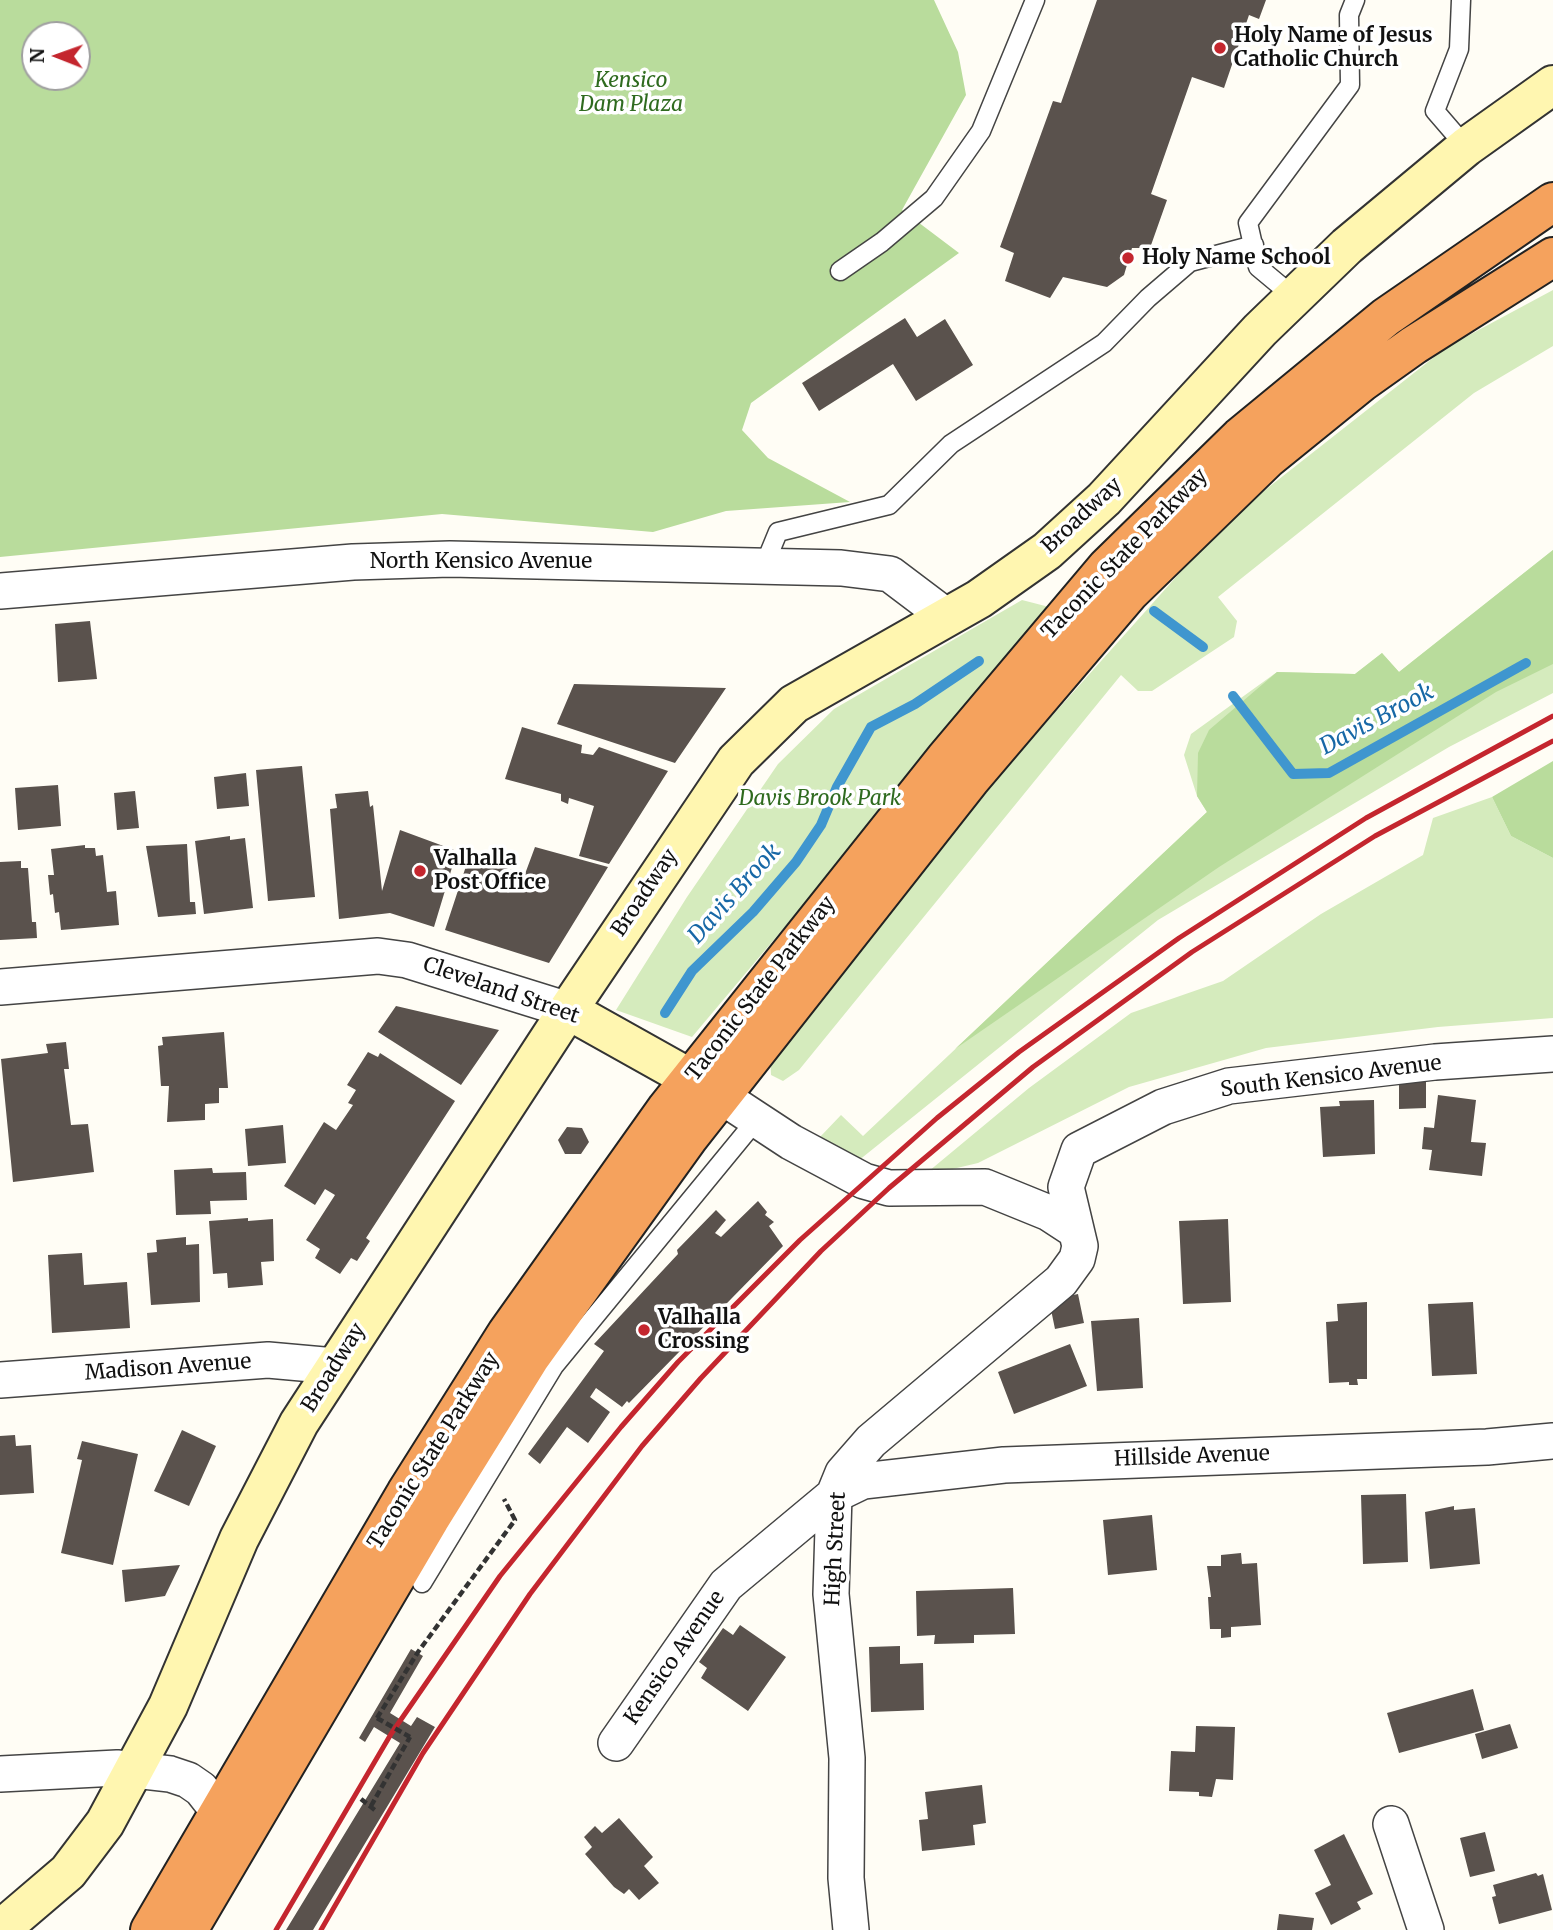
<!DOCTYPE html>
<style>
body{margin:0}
#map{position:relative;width:1553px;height:1930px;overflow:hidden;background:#fffdf5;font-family:Merriweather,serif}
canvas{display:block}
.north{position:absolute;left:21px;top:21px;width:70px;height:70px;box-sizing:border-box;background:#fff;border:2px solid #a0a0a0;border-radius:50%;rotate:271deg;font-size:19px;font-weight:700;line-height:28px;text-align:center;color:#111}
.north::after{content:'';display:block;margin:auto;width:24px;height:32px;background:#c4262e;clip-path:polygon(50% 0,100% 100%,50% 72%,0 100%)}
</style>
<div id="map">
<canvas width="1553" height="1930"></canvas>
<div class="north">N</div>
</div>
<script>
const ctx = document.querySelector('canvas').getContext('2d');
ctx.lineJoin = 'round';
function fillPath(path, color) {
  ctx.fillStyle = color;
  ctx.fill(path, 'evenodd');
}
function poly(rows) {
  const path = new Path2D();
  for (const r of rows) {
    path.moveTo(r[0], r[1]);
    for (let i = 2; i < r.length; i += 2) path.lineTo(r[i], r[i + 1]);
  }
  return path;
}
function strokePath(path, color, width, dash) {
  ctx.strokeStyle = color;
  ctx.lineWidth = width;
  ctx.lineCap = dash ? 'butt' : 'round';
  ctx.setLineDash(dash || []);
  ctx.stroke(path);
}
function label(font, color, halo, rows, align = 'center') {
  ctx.font = font + ' Merriweather,serif';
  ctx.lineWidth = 7;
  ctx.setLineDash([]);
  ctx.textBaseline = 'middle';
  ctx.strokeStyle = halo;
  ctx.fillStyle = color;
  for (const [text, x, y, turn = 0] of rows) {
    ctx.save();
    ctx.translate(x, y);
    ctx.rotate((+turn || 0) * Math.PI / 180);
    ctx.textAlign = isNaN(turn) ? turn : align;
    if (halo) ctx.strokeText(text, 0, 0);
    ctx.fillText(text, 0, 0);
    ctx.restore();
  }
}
fillPath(poly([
 [1553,290,1553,346,1474,393,1218,597,1237,621,1234,637,1152,691,1138,691,1121,675,799,1070,783,1081,771,1075,770,1051,1018,754,1227,520,1447,347],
 [1553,550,1553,693,1449,747,1158,920,858,1161,820,1137,841,1115,863,1136,1207,812,1197,796,1184,755,1191,734,1277,672,1355,674,1382,653,1399,672],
 [1022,600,1053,608,692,1037,616,1010,687,897,778,764,834,709],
 [1492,797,1511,836,1553,858,1553,1018,1438,1027,1266,1048,1129,1087,978,1163,923,1176,1029,1088,1131,1013,1223,981,1321,914,1423,855,1433,818]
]), '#d5ebbd');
fillPath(poly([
 [0,0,934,0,958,52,966,95,902,210,959,253,751,403,742,430,768,458,850,502,726,511,653,532,442,514,0,557],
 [35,35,77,35,77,77,35,77],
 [1553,550,1553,664,1496,692,1219,867,955,1049,1207,812,1197,796,1198,753,1209,730,1277,672,1355,674,1382,653,1399,672],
 [1553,761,1553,858,1511,836,1492,797]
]), '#b9dc9c');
strokePath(poly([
 [1154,611,1203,647],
 [1233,696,1293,774,1329,773,1526,663],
 [665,1013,692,971,753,912,796,862,821,825,837,787,871,727,915,704,979,661]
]), '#3f96cf', 10);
fillPath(poly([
 [1097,0,1266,0,1259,19,1249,15,1224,88,1192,77,1151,194,1167,200,1150,248,1132,248,1124,275,1107,287,1063,277,1050,298,1005,281,1014,253,1000,247,1053,101,1061,103],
 [905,318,917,337,945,319,973,365,916,401,893,364,819,411,802,383],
 [90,621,97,679,58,682,55,624],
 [574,684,726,688,675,763,557,724],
 [522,727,582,745,581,753,593,755,599,747,668,771,609,864,579,856,594,806,569,798,568,804,561,801,561,794,505,779],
 [302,766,315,897,268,901,256,770],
 [246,773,249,806,217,809,214,777],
 [58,785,61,826,18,830,15,788],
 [135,791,139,828,117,830,114,793],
 [368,791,370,807,373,805,382,891,400,830,457,851,434,927,390,913,339,919,330,809,337,808,335,794],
 [230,836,230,840,245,838,253,908,204,914,195,841],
 [187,844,190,902,195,902,196,914,158,917,146,846],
 [85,845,85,848,95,848,96,856,103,855,107,892,116,891,119,925,61,930,59,912,55,913,53,894,50,895,48,875,54,875,51,849],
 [535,847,608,867,549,963,445,930,469,857,525,874],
 [21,861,21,868,28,868,32,922,36,922,37,938,0,940,0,862],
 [396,1006,499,1030,461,1085,378,1032],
 [224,1032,228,1088,219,1088,219,1103,205,1104,205,1120,167,1122,169,1086,161,1086,158,1046,163,1045,162,1037],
 [66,1042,69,1069,64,1069,71,1125,88,1124,94,1172,13,1182,1,1059,48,1053,46,1044],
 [368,1052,378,1057,380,1053,455,1101,366,1238,370,1241,357,1261,351,1258,340,1274,315,1258,320,1249,306,1240,335,1195,325,1189,315,1205,284,1186,324,1122,336,1130,353,1105,348,1103,356,1090,347,1085],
 [1399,1074,1426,1074,1426,1108,1399,1109],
 [1438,1095,1476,1100,1471,1142,1486,1143,1482,1176,1429,1170,1432,1150,1422,1149,1424,1127,1434,1128],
 [1374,1100,1375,1154,1323,1157,1320,1107,1340,1106,1339,1101],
 [283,1125,286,1163,248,1166,245,1129],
 [567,1127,582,1128,589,1142,581,1154,565,1154,558,1140],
 [212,1168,213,1173,246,1172,247,1200,210,1201,211,1214,176,1215,174,1170],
 [758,1201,767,1212,765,1215,774,1222,769,1226,783,1246,629,1403,627,1401,622,1407,596,1388,590,1397,610,1412,588,1443,567,1427,540,1464,528,1454,604,1351,594,1344,678,1254,677,1250,716,1210,726,1220,715,1233,721,1237],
 [248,1218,248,1221,273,1219,274,1261,261,1262,263,1285,228,1288,227,1273,213,1274,209,1221],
 [1228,1219,1231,1302,1183,1304,1179,1221],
 [186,1237,186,1245,199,1244,200,1302,151,1305,147,1253,157,1252,156,1240],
 [82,1253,84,1285,127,1282,130,1328,52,1333,48,1255],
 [1078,1294,1084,1323,1055,1329,1049,1300],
 [1367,1302,1367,1379,1357,1379,1358,1385,1349,1385,1349,1382,1329,1383,1326,1322,1338,1321,1337,1304],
 [1473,1302,1477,1374,1432,1376,1428,1304],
 [1139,1318,1143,1388,1097,1391,1091,1321],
 [1070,1344,1087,1386,1014,1414,998,1372],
 [182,1430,216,1446,189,1506,154,1491],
 [15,1435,16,1446,31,1445,34,1493,0,1495,0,1436],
 [82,1441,138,1454,113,1565,61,1553,82,1460,77,1459],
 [1406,1494,1408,1562,1363,1564,1361,1495],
 [1454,1506,1454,1510,1475,1508,1480,1564,1430,1569,1425,1512],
 [1152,1515,1157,1570,1108,1575,1103,1520],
 [1241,1553,1242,1564,1257,1563,1261,1625,1231,1627,1231,1637,1221,1638,1221,1629,1210,1629,1208,1597,1211,1597,1207,1566,1221,1566,1221,1555],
 [180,1565,165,1596,125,1602,122,1570],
 [1013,1588,1015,1634,974,1635,974,1643,934,1644,935,1635,917,1636,916,1591],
 [740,1625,786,1657,748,1711,701,1678,707,1668,699,1662,723,1628,733,1635],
 [900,1646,900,1664,923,1663,924,1710,871,1712,869,1647],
 [411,1649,423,1656,390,1713,411,1726,417,1717,435,1727,313,1930,286,1930,400,1743,374,1727,365,1742,359,1738],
 [1473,1689,1484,1730,1399,1753,1387,1713],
 [1510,1724,1518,1748,1482,1759,1475,1734],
 [1196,1726,1235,1727,1233,1780,1216,1779,1212,1797,1199,1796,1199,1792,1169,1791,1171,1751,1195,1752],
 [982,1785,986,1823,973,1825,975,1845,922,1851,919,1820,928,1819,925,1792],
 [619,1818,653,1857,644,1866,659,1883,639,1900,629,1889,624,1894,614,1887,585,1854,592,1847,584,1837,595,1826,602,1833],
 [1485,1832,1495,1871,1470,1877,1460,1838],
 [1344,1834,1373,1894,1357,1902,1361,1909,1331,1925,1315,1893,1331,1885,1314,1850],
 [1536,1873,1538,1876,1543,1874,1552,1910,1499,1924,1492,1897,1496,1896,1493,1885],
 [1279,1914,1314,1918,1312,1930,1277,1930]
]), '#5a524d');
const lane = poly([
 [1461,0,1459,49,1435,111,1466,147],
 [840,271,882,242,934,198,981,131,1035,0],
 [1294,297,1258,267,1248,223,1350,85,1349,15,1355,0],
 [764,566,778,532,889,505,951,444,1104,343,1148,298,1190,262,1254,245],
 [422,1583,554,1366,757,1119]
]);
const street = poly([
 [0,591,353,562,450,559,841,568,890,574,947,617],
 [0,987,378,956,407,960,568,1010],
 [721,1096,791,1142,864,1181,889,1188,985,1187,1049,1213,1075,1230],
 [0,1380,268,1360,335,1366],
 [616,1743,726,1585,834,1495,863,1481,1004,1465,1487,1447,1553,1441],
 [0,1774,117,1768,170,1774,188,1780,201,1789,219,1812],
 [1391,1824,1426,1930],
 [851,1930,846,1878,847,1758,831,1594,834,1495,843,1473,871,1441,1061,1281,1077,1259,1080,1246,1066,1187,1079,1150,1163,1107,1229,1086,1435,1062,1553,1054]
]);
const secondary = poly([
 [568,1010,718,1094],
 [0,1930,68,1872,105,1823,168,1706,239,1539,299,1423,568,1010,736,761,794,704,979,599,1047,551,1104,499,1260,330,1347,246,1466,147,1553,85]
]);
const highway = poly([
 [150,1930,406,1493,507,1333,667,1108,945,759,1107,567,1240,437,1386,317,1553,202],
 [188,1930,430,1519,530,1358,689,1137,970,780,1130,592,1267,459,1362,382,1414,345,1553,257]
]);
strokePath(lane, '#444', 21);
strokePath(street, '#444', 38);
strokePath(secondary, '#333', 42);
strokePath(highway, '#222', 42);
strokePath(poly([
 [377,1718,418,1652,515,1520,504,1499],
 [361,1799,376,1811],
 [371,1806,410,1737]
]), '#333', 4.5, [7, 3.5]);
strokePath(lane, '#fff', 18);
strokePath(street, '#fff', 35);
strokePath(secondary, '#fff6b0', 38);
strokePath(highway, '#f5a25d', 38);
strokePath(poly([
 [276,1930,391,1734,500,1576,621,1427,678,1362,800,1240,937,1118,1019,1052,1179,938,1366,818,1553,716],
 [321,1930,423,1753,530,1594,642,1446,701,1378,821,1251,889,1188,1033,1067,1192,952,1375,836,1553,741]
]), '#c4262e', 5);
strokePath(poly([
 [377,1718,410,1737]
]), '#333', 4.5, [7, 3.5]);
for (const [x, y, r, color] of [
 [1220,48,7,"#c4262e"],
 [1128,258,7,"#c4262e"],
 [420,871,7,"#c4262e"],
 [644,1330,7,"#c4262e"]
]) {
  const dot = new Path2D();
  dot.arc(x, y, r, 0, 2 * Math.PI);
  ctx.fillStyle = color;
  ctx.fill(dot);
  strokePath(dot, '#fff', 2.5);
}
label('bold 21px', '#111', '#fff', [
 ["Holy Name of Jesus",1234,36],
 ["Catholic Church",1234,60],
 ["Holy Name School",1142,258],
 ["Valhalla",434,859],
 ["Post Office",434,883],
 ["Valhalla",658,1318],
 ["Crossing",658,1342]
], 'left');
label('italic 21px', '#2f6b1f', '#fff', [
 ["Kensico",631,81],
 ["Dam Plaza",631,105],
 ["Davis Brook Park",820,799]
]);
label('21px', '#111', '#fff', [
 ["Broadway",1082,516,-43],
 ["Taconic State Parkway",1125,554,-46],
 ["North Kensico Avenue",481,562],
 ["Broadway",645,893,-56],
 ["Taconic State Parkway",761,989,-52],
 ["Cleveland Street",501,991,19],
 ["South Kensico Avenue",1331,1077,-7],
 ["Madison Avenue",168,1368,-4],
 ["Broadway",334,1368,-58],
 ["Taconic State Parkway",434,1451,-58],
 ["Hillside Avenue",1192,1457,-2],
 ["High Street",836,1549,-87],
 ["Kensico Avenue",675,1658,-55]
]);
label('italic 23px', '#1768a6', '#fff', [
 ["Davis Brook",1377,720,-28],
 ["Davis Brook",735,894,-48]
]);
</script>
